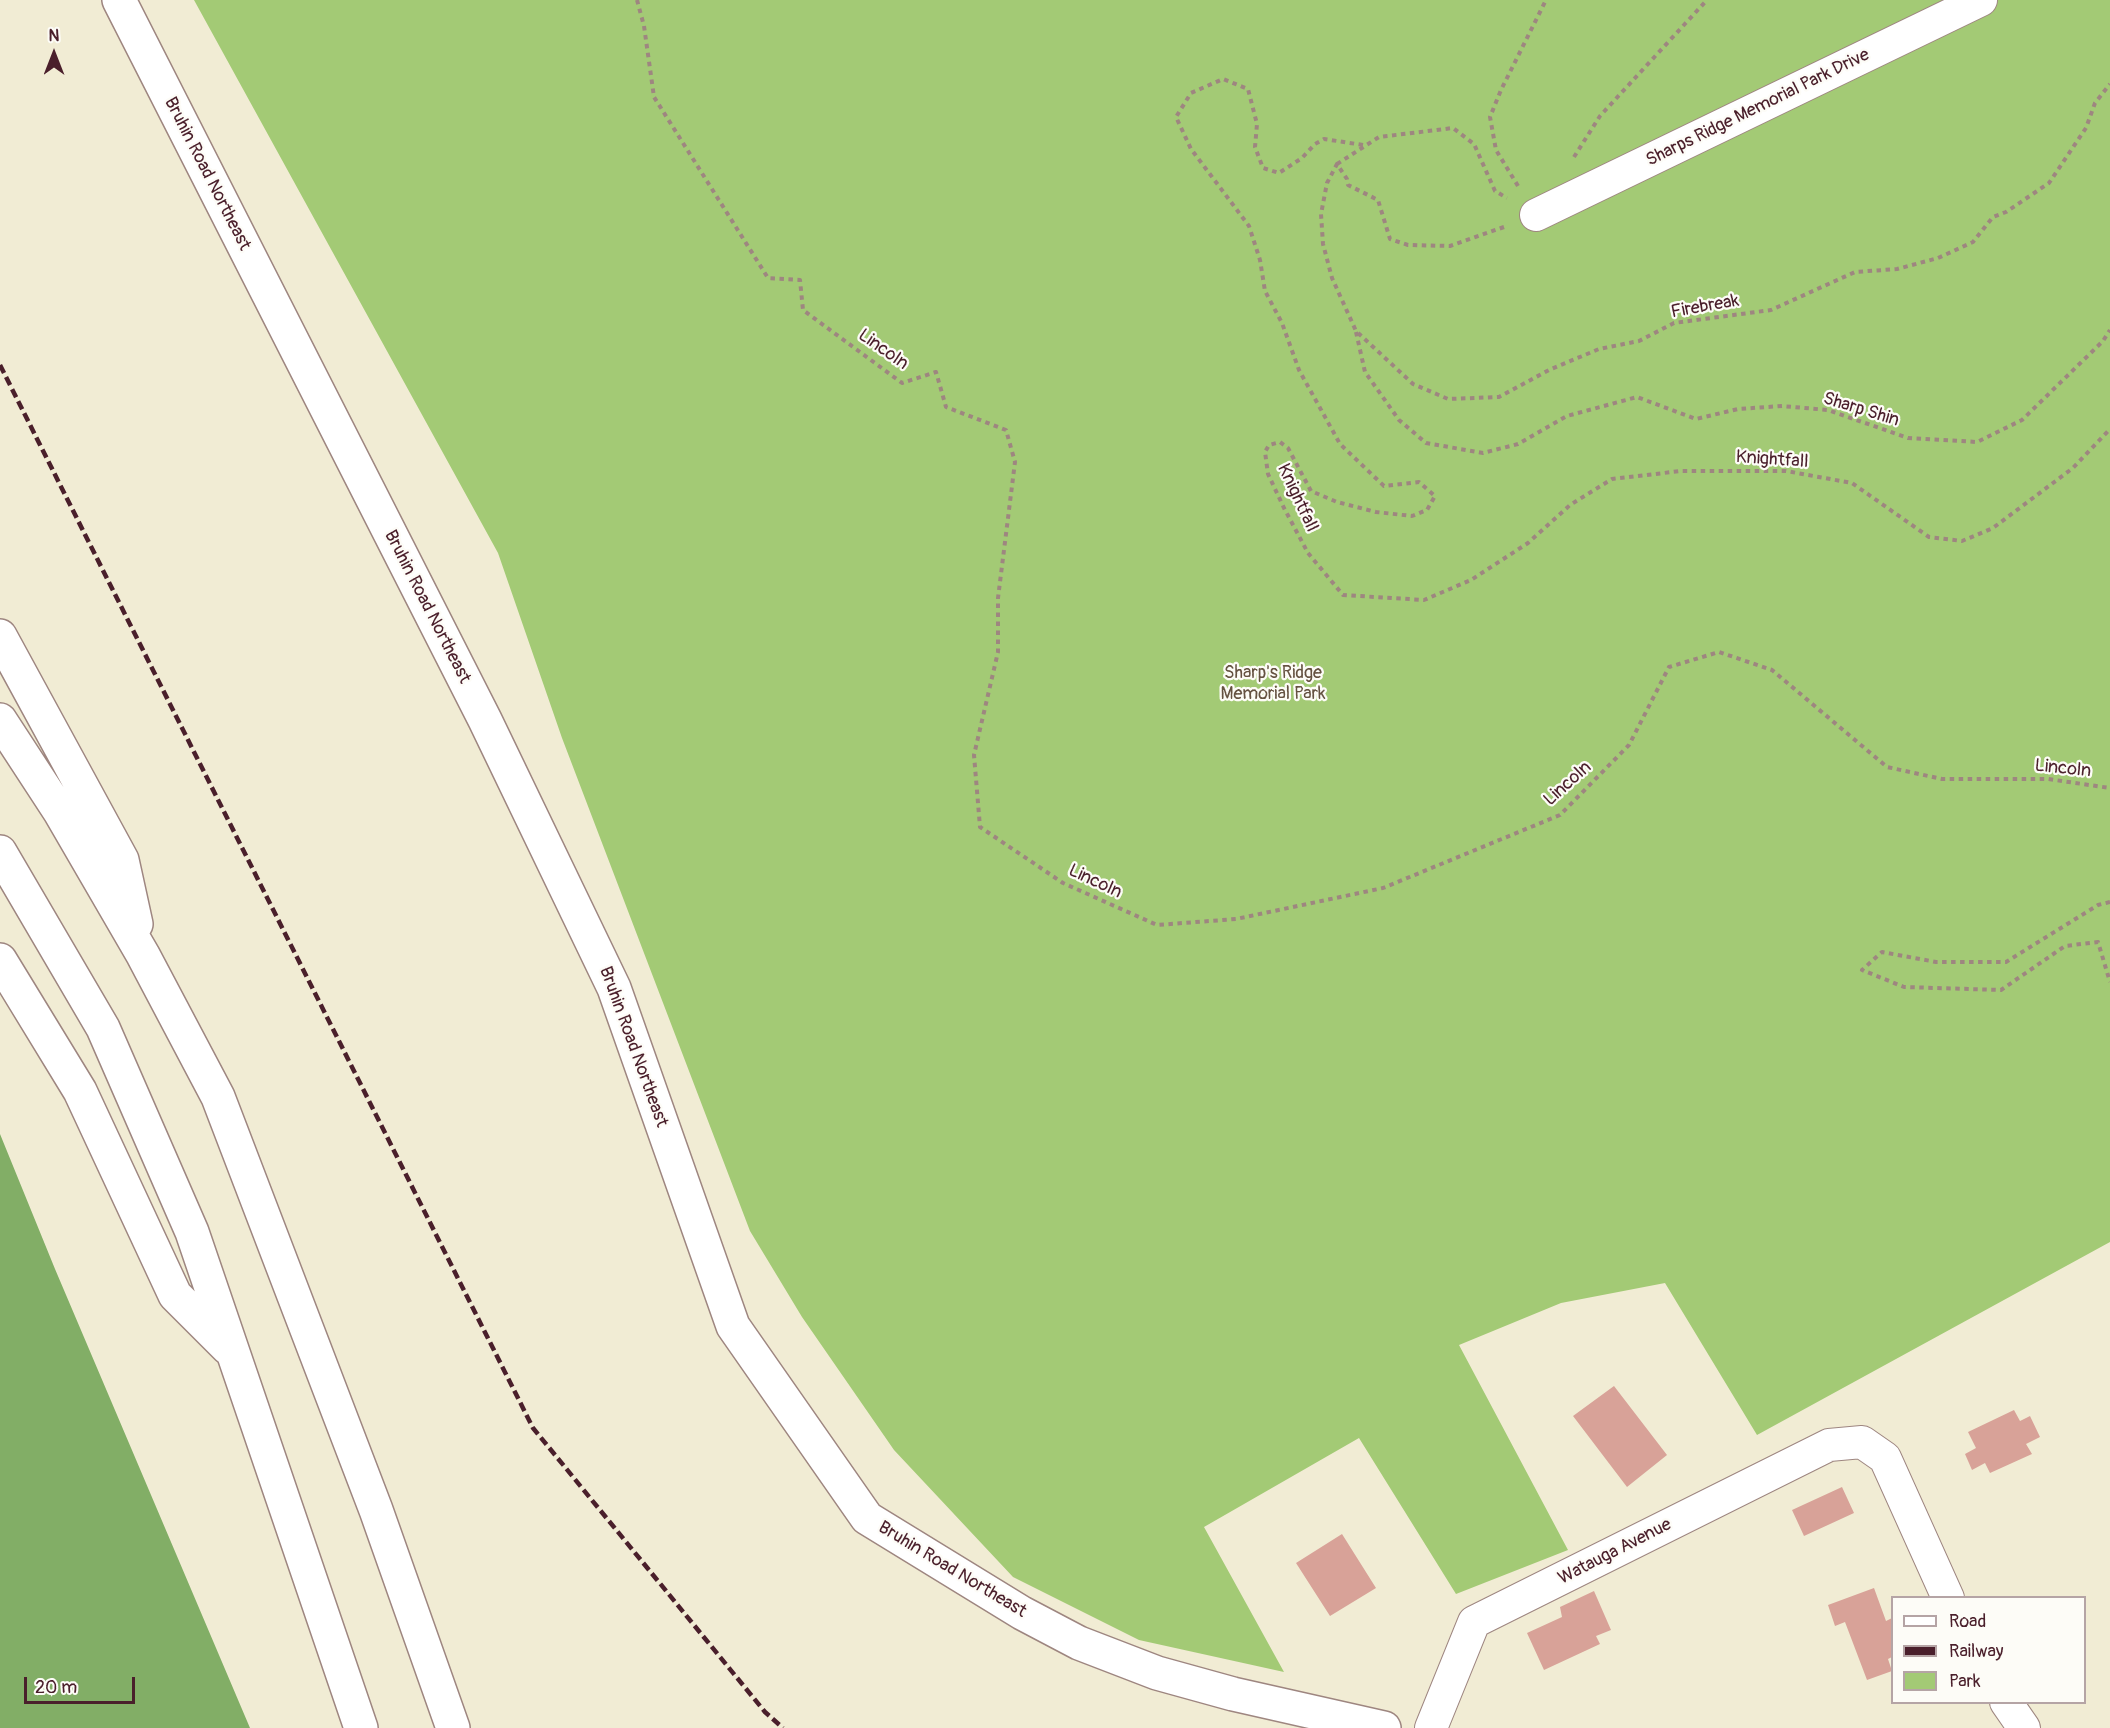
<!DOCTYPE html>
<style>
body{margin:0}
#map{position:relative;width:2110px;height:1728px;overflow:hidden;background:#f1ecd4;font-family:Pangolin,sans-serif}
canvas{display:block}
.legend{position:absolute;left:1891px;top:1596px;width:195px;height:108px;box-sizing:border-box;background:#fdfcf7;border:2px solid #b5a4a5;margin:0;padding:8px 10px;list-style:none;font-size:18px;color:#4a1f2b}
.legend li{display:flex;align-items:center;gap:12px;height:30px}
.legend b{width:30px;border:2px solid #b5a4a5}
.north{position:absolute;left:24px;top:24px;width:60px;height:60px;-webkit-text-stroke:4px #fdfcf7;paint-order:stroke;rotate:0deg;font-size:16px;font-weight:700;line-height:24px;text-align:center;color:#4a1f2b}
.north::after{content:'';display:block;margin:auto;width:21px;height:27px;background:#4a1f2b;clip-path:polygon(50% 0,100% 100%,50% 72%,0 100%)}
.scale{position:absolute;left:24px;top:1677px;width:111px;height:27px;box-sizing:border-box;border:3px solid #4a1f2b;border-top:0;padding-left:8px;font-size:18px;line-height:21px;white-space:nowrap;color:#4a1f2b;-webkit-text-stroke:4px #fdfcf7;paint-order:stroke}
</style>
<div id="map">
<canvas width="2110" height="1728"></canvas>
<ul class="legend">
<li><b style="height:8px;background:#fff"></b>Road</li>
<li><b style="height:8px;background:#4a1f2b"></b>Railway</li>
<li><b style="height:16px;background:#a3ca75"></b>Park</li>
</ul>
<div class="north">N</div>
<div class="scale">20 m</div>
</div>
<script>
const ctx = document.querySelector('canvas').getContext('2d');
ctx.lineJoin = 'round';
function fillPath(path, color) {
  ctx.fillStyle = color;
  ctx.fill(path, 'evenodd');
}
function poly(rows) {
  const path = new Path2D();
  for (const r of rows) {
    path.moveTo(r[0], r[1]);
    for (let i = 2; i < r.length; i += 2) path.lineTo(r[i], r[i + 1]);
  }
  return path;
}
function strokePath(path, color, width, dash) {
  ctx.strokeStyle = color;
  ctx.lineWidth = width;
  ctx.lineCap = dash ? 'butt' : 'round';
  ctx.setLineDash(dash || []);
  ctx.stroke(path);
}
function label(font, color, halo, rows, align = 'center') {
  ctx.font = font + ' Pangolin,sans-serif';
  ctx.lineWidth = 4.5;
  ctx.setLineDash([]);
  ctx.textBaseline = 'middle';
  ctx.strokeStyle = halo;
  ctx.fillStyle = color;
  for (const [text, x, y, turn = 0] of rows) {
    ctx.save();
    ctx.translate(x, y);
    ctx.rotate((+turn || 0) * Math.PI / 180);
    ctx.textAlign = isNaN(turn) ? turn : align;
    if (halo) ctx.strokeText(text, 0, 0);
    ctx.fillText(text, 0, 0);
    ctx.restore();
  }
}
fillPath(poly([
 [194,0,2110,0,2110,1242,1757,1435,1665,1283,1561,1303,1459,1345,1568,1550,1456,1594,1359,1438,1204,1527,1284,1672,1139,1640,1013,1577,894,1450,802,1317,750,1231,562,738,498,553]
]), '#a3ca75');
fillPath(poly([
 [0,1134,55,1269,250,1728,0,1728]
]), '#82ae66');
fillPath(poly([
 [1614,1386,1667,1455,1627,1487,1573,1416],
 [2014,1410,2020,1421,2030,1416,2040,1437,2026,1444,2032,1454,1990,1473,1985,1463,1972,1470,1965,1454,1976,1448,1968,1432],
 [1842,1487,1854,1513,1804,1536,1792,1510],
 [1342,1534,1376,1588,1330,1616,1296,1563],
 [1874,1588,1886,1621,1892,1618,1892,1657,1888,1659,1892,1671,1867,1680,1845,1622,1835,1626,1828,1605],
 [1594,1591,1611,1630,1596,1636,1600,1644,1544,1670,1527,1633,1562,1617,1560,1607]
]), '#d8a298');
const minor = poly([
 [1536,215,1981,0],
 [2006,1702,2024,1728],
 [1431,1728,1474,1622,1829,1445,1862,1442,1885,1458,1948,1598]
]);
const secondary = poly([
 [119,0,485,720,614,988,733,1326,867,1518,1022,1613,1079,1643,1157,1673,1233,1694,1384,1728]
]);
const motorway = poly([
 [0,636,122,860,136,924],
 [0,720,60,812,143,955,218,1097,376,1510,453,1728],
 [0,852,103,1028,192,1232,361,1728],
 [0,960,80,1091,175,1295,228,1348]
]);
strokePath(minor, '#9e8680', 34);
strokePath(secondary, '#9e8680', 36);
strokePath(motorway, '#9e8680', 36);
strokePath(poly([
 [637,0,644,26,654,97,768,278,800,280,803,310,902,383,936,372,946,407,1006,430,1015,462,998,598,998,652,974,755,980,827,1063,883,1157,925,1236,919,1383,888,1560,815,1629,745,1669,667,1719,652,1772,670,1887,767,1942,779,2048,779,2110,788],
 [1363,145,1324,139,1315,144,1302,158,1279,173,1263,168,1255,147,1257,124,1248,89,1223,79,1191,93,1176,117,1191,149,1249,226,1260,260,1265,291,1282,323,1299,370,1340,444,1384,486,1419,482,1435,496,1427,510,1412,516,1376,512,1337,502,1311,491,1288,448,1280,442,1269,445,1265,452,1268,474,1284,508,1308,553,1343,595,1424,600,1471,580,1528,543,1570,505,1612,479,1681,471,1786,471,1852,483,1929,537,1962,541,1993,528,2073,468,2110,429],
 [1574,157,1600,116,1707,0],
 [1337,164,1379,137,1453,128,1474,144,1495,191,1507,198],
 [1518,186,1496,150,1490,117,1501,90,1546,0],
 [1504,227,1450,246,1408,245,1390,239,1378,200,1348,185,1347,179,1337,164,1327,183,1321,214,1323,244,1332,278,1356,331,1413,384,1448,399,1499,397,1549,370,1599,349,1639,341,1674,323,1771,310,1855,272,1897,269,1938,258,1973,242,1993,217,2006,212,2049,183,2086,128,2095,103,2110,84],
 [1356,332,1365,372,1399,420,1426,443,1483,453,1518,444,1567,416,1637,397,1696,419,1738,409,1782,406,1828,410,1908,438,1977,442,2022,420,2103,341,2110,330],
 [2110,902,2098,905,2006,962,1936,962,1882,952,1862,970,1904,987,2001,990,2065,946,2098,942,2110,982]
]), '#9e8680', 4, [4.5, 4.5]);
strokePath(minor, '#fff', 32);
strokePath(secondary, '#fff', 33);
strokePath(motorway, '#fff', 33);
strokePath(poly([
 [0,365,533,1428,765,1712,783,1728]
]), '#4a1f2b', 4.5, [9, 4.5]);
label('18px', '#4a1f2b', '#fdfcf7', [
 ["Sharps Ridge Memorial Park Drive",1758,108,-26],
 ["Bruhin Road Northeast",207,174,63],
 ["Firebreak",1705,307,-10],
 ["Lincoln",883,350,35],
 ["Sharp Shin",1861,410,17],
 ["Knightfall",1772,460,4],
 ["Knightfall",1297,498,65],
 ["Bruhin Road Northeast",427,607,63],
 ["Lincoln",2063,769,6],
 ["Lincoln",1568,784,-42],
 ["Lincoln",1095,882,25],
 ["Bruhin Road Northeast",633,1047,70],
 ["Watauga Avenue",1615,1552,-27],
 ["Bruhin Road Northeast",952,1570,31]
]);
label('18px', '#655241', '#fdfcf7', [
 ["Sharp's Ridge",1273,673],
 ["Memorial Park",1273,694]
]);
</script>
